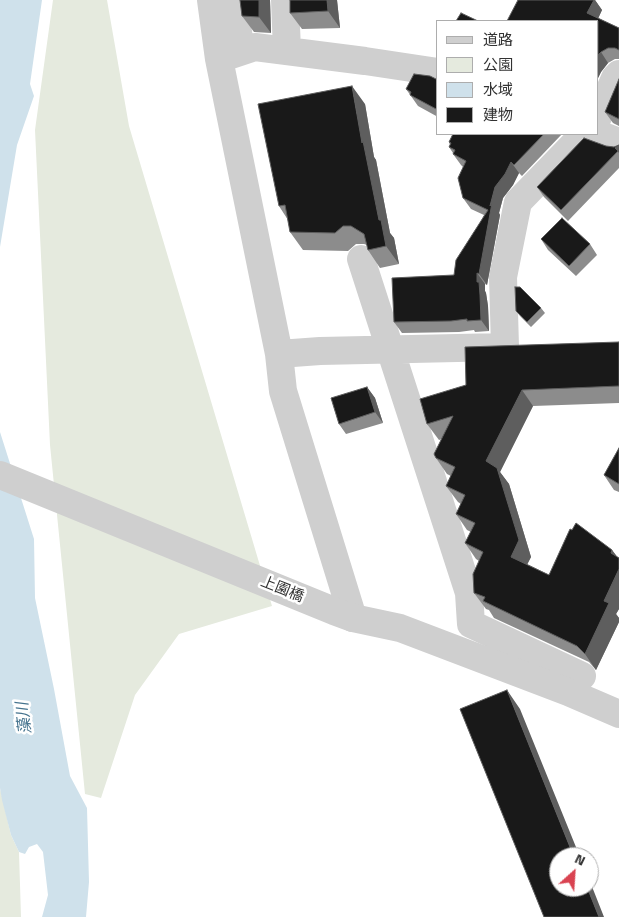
<!DOCTYPE html>
<meta charset="utf-8">
<style>
body{margin:0}
#map{position:relative;width:619px;height:917px;overflow:hidden;background:#fff;font-family:"Titillium Web","Noto Sans JP",sans-serif}
canvas{display:block}
.legend{position:absolute;left:436px;top:20px;width:162px;height:115px;box-sizing:border-box;background:#fff;border:1px solid #adadad;margin:0;padding:6px 9px;list-style:none;font-size:15px;color:#323232}
.legend li{display:flex;align-items:center;gap:10px;height:25px}
.legend b{width:25px;border:1px solid #adadad}
.north{position:absolute;left:549px;top:847px;width:50px;height:50px;box-sizing:border-box;background:#fff;border:1px solid #adadad;border-radius:50%;rotate:26deg;font-size:14px;font-weight:700;line-height:20px;text-align:center;color:#323232}
.north::after{content:'';display:block;margin:auto;width:18px;height:22px;background:#d94351;clip-path:polygon(50% 0,100% 100%,50% 72%,0 100%)}
</style>
<div id="map">
<canvas width="619" height="917"></canvas>
<ul class="legend">
<li><b style="height:6px;background:#cfcfcf"></b>道路</li>
<li><b style="height:14px;background:#e5eade"></b>公園</li>
<li><b style="height:14px;background:#cfe1eb"></b>水域</li>
<li><b style="height:14px;background:#191919"></b>建物</li>
</ul>
<div class="north">N</div>
</div>
<script>
const ctx = document.querySelector('canvas').getContext('2d');
ctx.lineJoin = 'round';
function fillPath(path, color) {
  ctx.fillStyle = color;
  ctx.fill(path, 'evenodd');
}
function poly(rows) {
  const path = new Path2D();
  for (const r of rows) {
    path.moveTo(r[0], r[1]);
    for (let i = 2; i < r.length; i += 2) path.lineTo(r[i], r[i + 1]);
  }
  return path;
}
function strokePath(path, color, width, dash) {
  ctx.strokeStyle = color;
  ctx.lineWidth = width;
  ctx.lineCap = dash ? 'butt' : 'round';
  ctx.setLineDash(dash || []);
  ctx.stroke(path);
}
function label(font, color, halo, rows, align = 'center') {
  ctx.font = font + ' "Titillium Web","Noto Sans JP",sans-serif';
  ctx.lineWidth = 5;
  ctx.setLineDash([]);
  ctx.textBaseline = 'middle';
  ctx.strokeStyle = halo;
  ctx.fillStyle = color;
  for (const [text, x, y, turn = 0] of rows) {
    ctx.save();
    ctx.translate(x, y);
    ctx.rotate((+turn || 0) * Math.PI / 180);
    ctx.textAlign = isNaN(turn) ? turn : align;
    if (halo) ctx.strokeText(text, 0, 0);
    ctx.fillText(text, 0, 0);
    ctx.restore();
  }
}
fillPath(poly([
 [53,0,107,0,129,126,272,606,179,634,135,695,101,798,85,794,50,445,35,130],
 [0,788,11,835,19,852,21,917,0,917]
]), '#e5eade');
fillPath(poly([
 [0,0,42,0,30,84,34,96,17,145,0,247],
 [0,432,34,539,35,598,54,689,70,776,87,808,89,882,86,917,42,917,48,895,43,852,37,844,29,847,25,854,19,852,11,835,2,800,0,788]
]), '#cfe1eb');
strokePath(poly([
 [211,0,219,59,279,354,283,391,353,618],
 [233,0,241,51],
 [285,0,287,51],
 [219,59,255,47,365,61,438,72],
 [598,117,615,78,619,74],
 [598,134,619,142],
 [361,259,469,593,471,624,582,676],
 [505,347,503,277,518,202,584,134],
 [279,354,320,351,503,347]
]), '#cfcfcf', 28);
strokePath(poly([
 [0,475,334,611,353,618,400,628,568,692,619,714]
]), '#cfcfcf', 28);
fillPath(poly([
 [240,0,270,0,271,33,254,32,242,16],
 [337,0,340,28,302,29,290,13],
 [518,0,595,0,602,10,598,18,619,28,619,59,615,59,608,63,601,72,598,78,598,21],
 [619,79,619,126,613,123,605,112],
 [438,80,438,117,418,106,406,89],
 [365,104,374,157,376,160,390,233,394,238,399,264,380,268,368,250,367,245,364,244,356,244,348,251,303,250,290,232,288,220,279,206],
 [453,134,562,134,522,176,519,173,513,185,503,198,499,213,500,215,487,285,485,284,485,291,486,293,488,306,489,331,475,332,474,330,459,332,402,333,394,322,454,275,484,215,471,209,463,198,463,167,461,165,453,154,453,153,449,147,450,145,449,142],
 [619,145,619,168,568,221,544,197,537,187,606,146,614,147],
 [541,239,590,244,597,255,576,276,548,250],
 [541,308,545,313,531,327,520,316,516,311],
 [619,342,619,403,533,406,500,472,509,484,531,557,527,564,549,575,612,550,617,557,619,558,619,609,616,614,619,618,619,622,596,670,589,662,494,618,489,610,486,609,474,593,479,561,476,559,465,543,471,532,467,530,456,514,461,504,458,502,446,486,451,476,447,474,436,458,442,439,439,440,427,424],
 [367,387,375,398,383,423,346,434,339,424],
 [619,448,619,492,614,490,604,475]
]), '#8c8c8c');
fillPath(poly([
 [259,0,270,0,271,33,259,17],
 [327,0,337,0,340,28,328,11],
 [594,0,595,0,602,10,597,21,587,13],
 [601,52,608,63,601,72,598,78,598,55],
 [352,86,365,104,374,157,376,160,390,233,394,238,399,264,386,246,379,220,362,143],
 [619,145,619,153,615,148],
 [511,162,519,173,513,185,503,198,499,213,500,215,487,285,479,274,490,206,495,187],
 [477,273,485,284,485,291,486,293,488,306,489,331,481,320,477,282],
 [367,387,375,398,383,423,375,412],
 [522,390,533,406,500,472,509,484,531,557,523,573,511,557,486,461],
 [612,550,619,559,611,553],
 [619,569,619,609,616,614,619,618,619,622,596,670,585,654,604,601],
 [507,690,520,709,580,857,574,857],
 [589,879,604,917,599,917,587,887,589,887]
]), '#5e5e5e');
const building = poly([
 [240,0,259,0,259,17,242,16,240,0],
 [290,0,327,0,328,11,290,13,290,0],
 [518,0,594,0,587,13,619,28,619,50,615,48,608,48,601,52,598,55,598,21,507,21,518,0],
 [461,13,478,21,456,21,461,13],
 [414,74,430,76,438,80,438,110,410,95,411,92,406,89,414,74],
 [619,79,619,119,605,112,619,79],
 [352,86,362,143,363,141,379,220,381,220,386,246,368,250,364,234,351,226,343,226,335,233,290,232,285,205,279,206,258,104,352,86],
 [453,134,544,134,514,165,511,162,505,174,495,187,490,206,492,203,479,274,477,273,477,282,479,282,480,295,481,320,467,321,467,319,451,321,394,322,392,278,454,275,456,260,488,210,463,198,458,178,466,161,453,154,455,150,449,147,451,143,449,142,453,134],
 [584,138,606,146,614,147,619,145,615,148,618,151,561,210,537,187,584,138],
 [562,218,590,244,569,266,541,239,562,218],
 [515,287,520,287,541,308,527,322,516,311,515,287],
 [619,342,619,386,522,390,486,461,497,468,519,540,511,557,549,575,570,529,572,530,576,523,612,550,611,553,619,558,619,569,604,601,609,603,585,654,577,646,483,601,485,597,474,593,473,574,483,552,465,543,475,523,456,514,465,495,446,486,455,467,436,458,434,454,453,416,427,424,420,399,466,385,465,347,619,342],
 [367,387,375,412,339,424,331,398,367,387],
 [619,448,619,484,604,475,619,448],
 [507,690,574,857,559,857,559,887,587,887,599,917,544,917,460,709,507,690]
]);
fillPath(building, '#191919');
strokePath(building, '#5e5e5e', 1);
label('15px', '#323232', '#fff', [
 ["上園橋",282,590,22]
]);
label('italic 16px', '#45738e', '#fff', [
 ["藻川",25,718,-97]
]);
</script>
